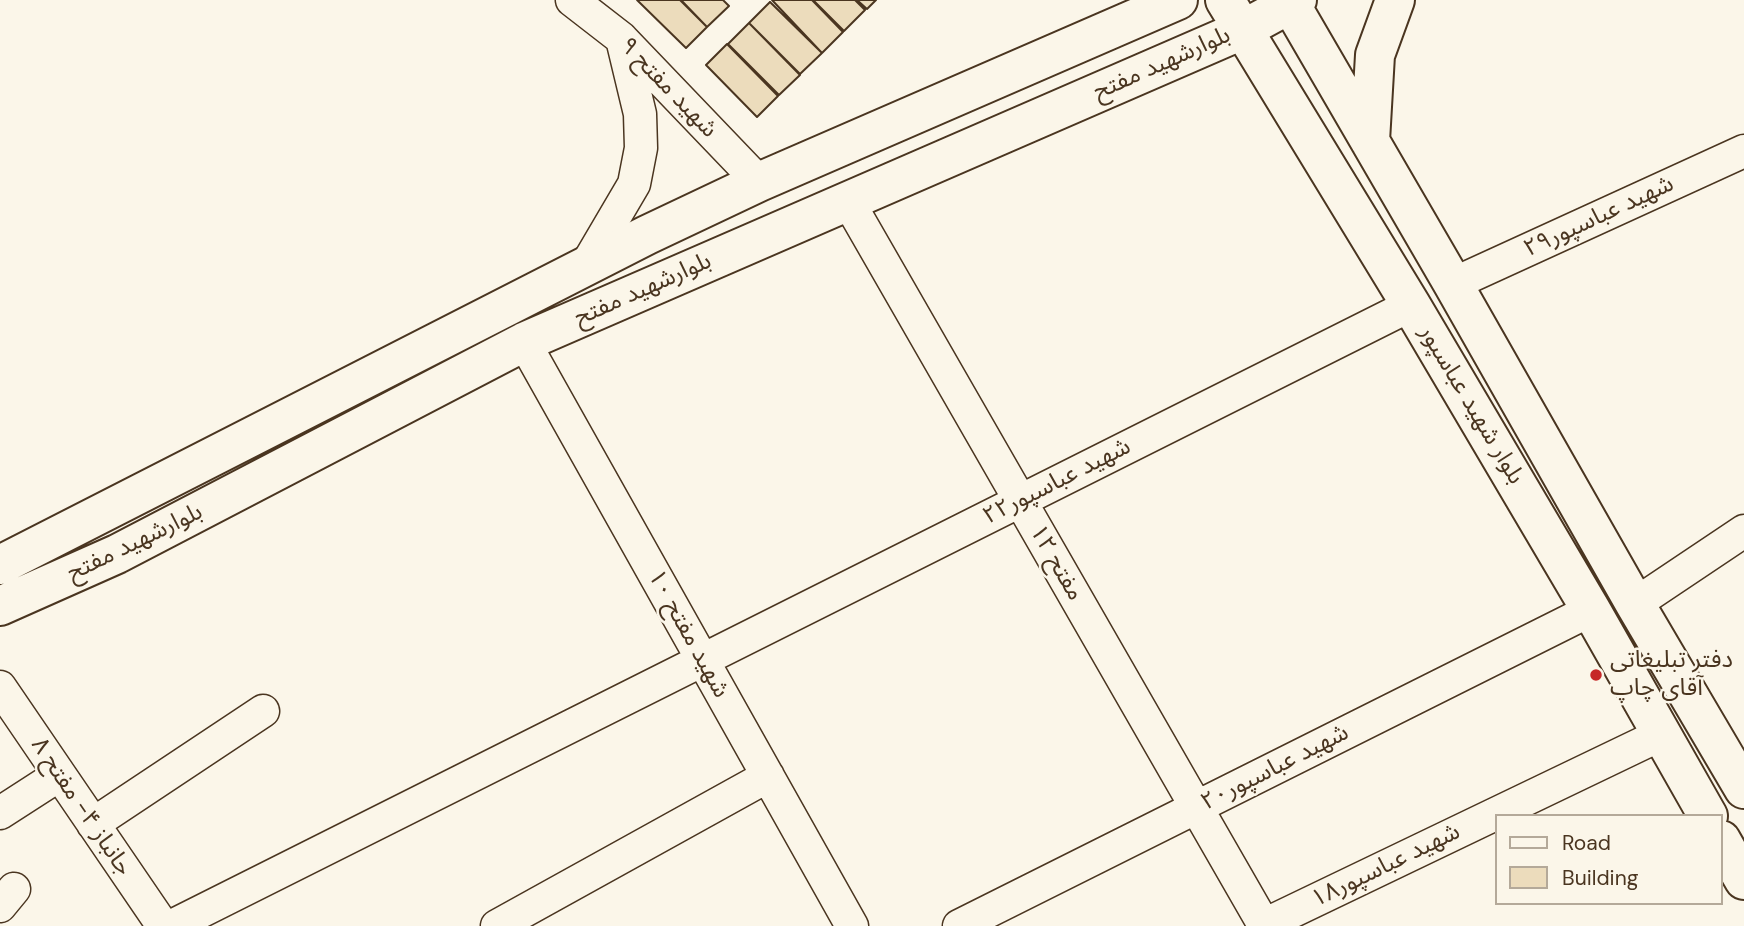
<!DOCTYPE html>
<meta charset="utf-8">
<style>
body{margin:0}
#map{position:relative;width:1744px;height:926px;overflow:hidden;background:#fbf6e9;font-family:"DM Sans",sans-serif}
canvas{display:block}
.legend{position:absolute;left:1495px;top:814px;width:228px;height:91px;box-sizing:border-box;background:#fbf6e9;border:2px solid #b4a999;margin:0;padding:9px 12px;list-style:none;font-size:21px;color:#4a3520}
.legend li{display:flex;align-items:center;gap:14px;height:35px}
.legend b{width:35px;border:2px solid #b4a999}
</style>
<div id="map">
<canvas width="1744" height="926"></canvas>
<ul class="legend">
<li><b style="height:9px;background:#fbf6e9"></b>Road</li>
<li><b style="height:19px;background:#ecdcbc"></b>Building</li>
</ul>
</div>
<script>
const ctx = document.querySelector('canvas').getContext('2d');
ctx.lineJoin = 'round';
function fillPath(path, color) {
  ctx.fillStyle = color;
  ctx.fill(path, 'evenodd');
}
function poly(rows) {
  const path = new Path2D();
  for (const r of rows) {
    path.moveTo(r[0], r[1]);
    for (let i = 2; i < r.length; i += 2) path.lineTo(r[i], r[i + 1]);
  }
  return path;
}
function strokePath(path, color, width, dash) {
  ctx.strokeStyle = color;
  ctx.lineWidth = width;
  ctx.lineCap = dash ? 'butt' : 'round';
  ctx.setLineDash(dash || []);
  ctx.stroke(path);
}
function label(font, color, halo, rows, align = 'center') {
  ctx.font = font + ' "DM Sans","Noto Sans Arabic",sans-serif';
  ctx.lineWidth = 5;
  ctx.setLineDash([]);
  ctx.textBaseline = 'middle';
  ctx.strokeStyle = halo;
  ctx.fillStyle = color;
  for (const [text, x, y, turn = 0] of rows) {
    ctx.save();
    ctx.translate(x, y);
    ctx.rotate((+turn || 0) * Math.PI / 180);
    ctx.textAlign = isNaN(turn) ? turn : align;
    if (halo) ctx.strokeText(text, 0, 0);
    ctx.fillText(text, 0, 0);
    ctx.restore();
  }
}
const building = poly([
 [637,0,680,0,707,27,686,48,637,0],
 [681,0,723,0,729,6,707,27,681,0],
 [772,0,812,0,843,32,822,53,772,0],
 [813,0,855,0,865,10,844,31,813,0],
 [857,0,876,0,867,9,857,0],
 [770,2,822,53,800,74,749,23,770,2],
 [749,23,800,75,779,95,728,44,749,23],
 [727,44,778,96,757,117,706,65,727,44]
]);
fillPath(building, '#ecdcbc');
strokePath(building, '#4a3520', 2);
const minor = poly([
 [572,0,621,38,759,182],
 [848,201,1264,925],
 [587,264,634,184,641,148,640,114,622,39],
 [1453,284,1744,151],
 [524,342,852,926],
 [1635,604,1744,531],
 [0,687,163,926],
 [0,813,59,775],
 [93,824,263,711],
 [0,906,14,889],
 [172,926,1411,305],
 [497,926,768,776],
 [959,926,1591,610],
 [1262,926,1662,734]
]);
const major = poly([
 [1225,0,1411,305,1591,610,1708,816],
 [1288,0,1453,284,1635,604,1744,789],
 [1370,141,1375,55,1395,0],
 [0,565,647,235,759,182,1178,0],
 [0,606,117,554,524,342,1242,30,1297,0],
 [1721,840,1744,880]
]);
strokePath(minor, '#4a3520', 35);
strokePath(major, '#4a3520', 42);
strokePath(minor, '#fbf6e9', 32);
strokePath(major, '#fbf6e9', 38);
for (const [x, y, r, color] of [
 [1596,675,7,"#c62828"]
]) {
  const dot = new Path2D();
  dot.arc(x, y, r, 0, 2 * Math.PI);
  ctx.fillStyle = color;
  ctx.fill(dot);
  strokePath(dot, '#fbf6e9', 2.5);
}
label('24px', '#4a3520', '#fbf6e9', [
 ["بلوارشهید مفتح",1162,64,-24],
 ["شهید مفتح ۹",668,88,46],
 ["شهید عباسپور۲۹",1599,217,-25],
 ["بلوارشهید مفتح",643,290,-24],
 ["بلوار شهید عباسپور",1471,405,59],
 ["شهید عباسپور۲۲",1057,482,-27],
 ["بلوارشهید مفتح",135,543,-26],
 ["مفتح ۱۲",1056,563,60],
 ["شهید مفتح ۱۰",688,634,61],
 ["شهید عباسپور۲۰",1275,768,-27],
 ["جانباز ۴- مفتح ۸",81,807,56],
 ["شهید عباسپور۱۸",1386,866,-26]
]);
label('24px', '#4a3520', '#fbf6e9', [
 ["دفتر تبلیغاتی",1610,661],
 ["آقای چاپ",1610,689]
], 'left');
</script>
